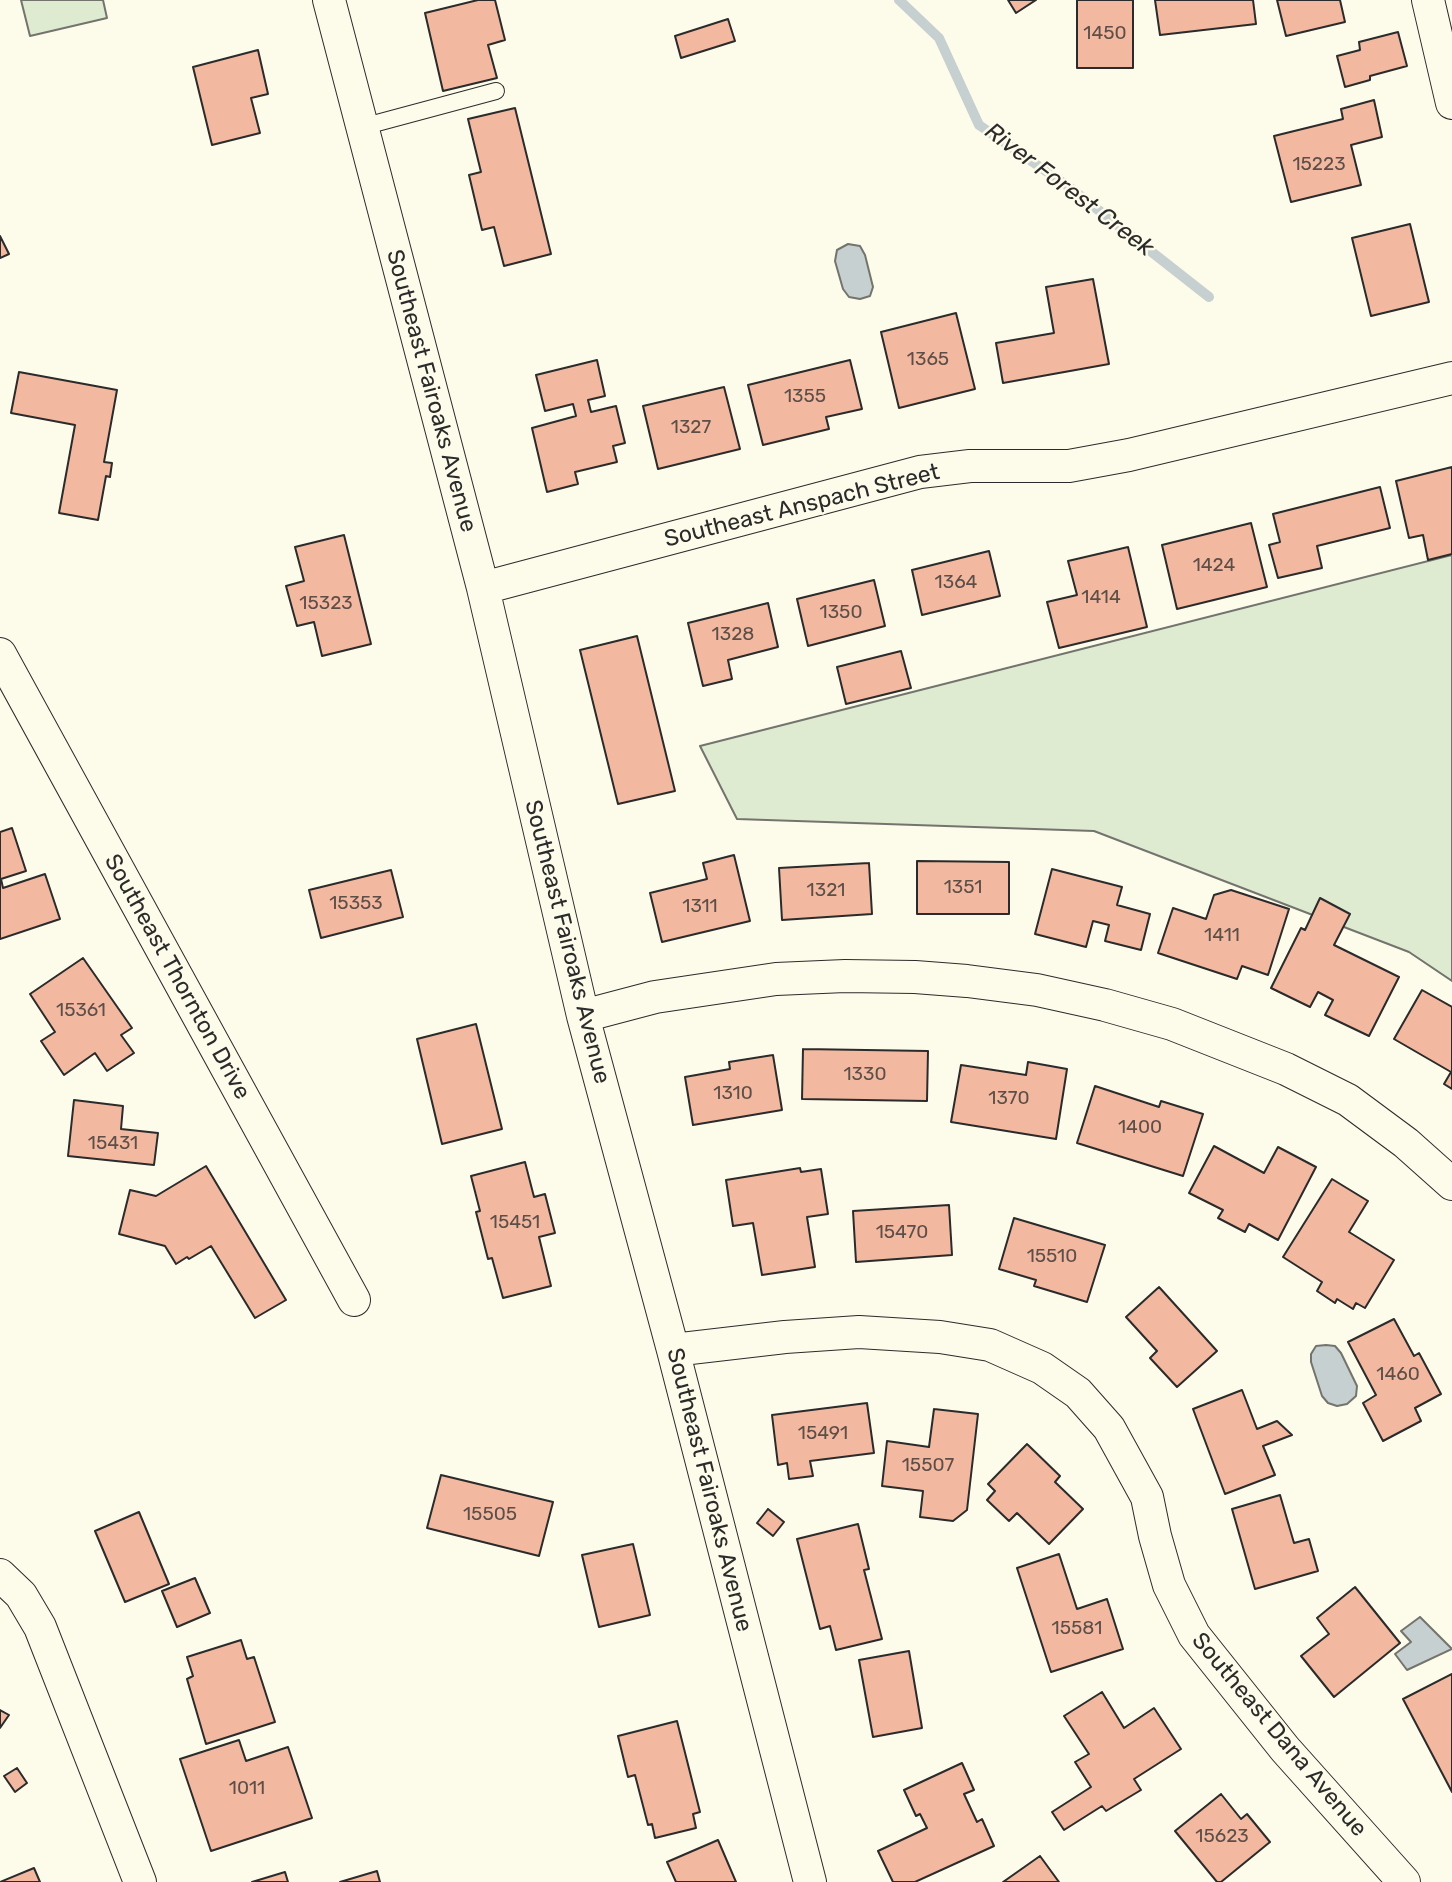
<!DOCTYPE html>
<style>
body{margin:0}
canvas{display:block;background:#fdfbea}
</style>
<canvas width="1452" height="1882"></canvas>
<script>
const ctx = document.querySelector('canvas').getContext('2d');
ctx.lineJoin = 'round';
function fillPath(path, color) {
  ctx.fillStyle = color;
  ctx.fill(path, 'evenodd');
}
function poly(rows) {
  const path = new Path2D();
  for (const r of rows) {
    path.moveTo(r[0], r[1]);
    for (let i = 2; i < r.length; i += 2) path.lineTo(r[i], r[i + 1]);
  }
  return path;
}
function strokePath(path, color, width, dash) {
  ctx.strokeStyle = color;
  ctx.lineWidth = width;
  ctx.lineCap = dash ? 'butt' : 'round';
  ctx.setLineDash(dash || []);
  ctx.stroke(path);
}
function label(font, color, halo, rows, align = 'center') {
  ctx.font = font + ' Rubik,sans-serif';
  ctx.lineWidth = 5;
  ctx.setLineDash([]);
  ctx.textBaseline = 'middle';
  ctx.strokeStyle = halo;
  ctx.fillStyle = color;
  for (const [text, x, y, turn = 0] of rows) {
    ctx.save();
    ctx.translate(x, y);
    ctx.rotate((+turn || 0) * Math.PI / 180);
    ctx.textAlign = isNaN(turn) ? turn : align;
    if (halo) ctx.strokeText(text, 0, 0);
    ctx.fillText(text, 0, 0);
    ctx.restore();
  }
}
const green = poly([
 [21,0,103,0,107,18,30,36,21,0],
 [1452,555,1452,981,1409,952,1094,831,737,819,700,746,1452,555]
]);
fillPath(green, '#deebd1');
strokePath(green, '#74746e', 2);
const water = poly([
 [848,244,860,246,865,255,873,287,870,296,860,299,849,297,843,289,835,261,837,250,848,244],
 [1326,1345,1335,1346,1341,1353,1357,1386,1356,1396,1347,1404,1337,1406,1328,1403,1322,1396,1311,1362,1311,1354,1316,1346,1326,1345],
 [1420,1617,1452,1649,1407,1670,1395,1654,1411,1642,1401,1631,1420,1617]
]);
fillPath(water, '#c7d0d0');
strokePath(water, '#74746e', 2);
strokePath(poly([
 [899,0,939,38,979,125,1069,187,1209,297]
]), '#c7d0d0', 10);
const building = poly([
 [478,0,495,0,505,40,488,45,497,78,443,91,425,13,478,0],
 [1008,0,1036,0,1016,13,1008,0],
 [1077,0,1133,0,1133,68,1077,68,1077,0],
 [1155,0,1253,0,1256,24,1160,35,1155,0],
 [1277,0,1340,0,1345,22,1286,36,1277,0],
 [728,19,735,41,681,58,675,36,728,19],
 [1398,32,1407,66,1370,76,1370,80,1345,87,1337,56,1360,50,1359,42,1398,32],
 [258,50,268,94,251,98,260,133,212,145,193,67,258,50],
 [1374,100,1382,137,1351,145,1361,185,1291,202,1274,136,1343,119,1341,109,1374,100],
 [515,108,551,254,504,266,494,227,482,230,469,175,481,172,468,119,515,108],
 [1410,224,1429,302,1371,316,1352,238,1410,224],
 [0,236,9,254,0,258,0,236],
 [1093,279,1109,364,1003,383,996,343,1054,333,1046,287,1093,279],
 [956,313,975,389,899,408,881,332,956,313],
 [597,360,605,396,588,400,591,412,616,406,625,443,613,446,617,462,575,472,578,484,547,492,532,428,576,416,573,404,545,411,536,375,597,360],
 [850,360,862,409,826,417,829,429,763,445,748,385,850,360],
 [19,372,117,390,104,462,112,463,110,477,106,476,98,520,59,513,75,425,11,413,19,372],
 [724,387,740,449,658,469,643,406,724,387],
 [1452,467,1452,554,1428,560,1423,535,1409,538,1396,481,1452,467],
 [1380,487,1390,528,1317,546,1322,568,1278,578,1269,545,1280,542,1273,514,1380,487],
 [1251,523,1267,587,1177,609,1162,545,1251,523],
 [344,535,371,644,322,656,314,622,297,626,286,586,304,581,295,547,344,535],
 [1128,547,1147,627,1059,648,1047,602,1077,595,1068,561,1128,547],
 [989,551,1000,596,922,615,912,570,989,551],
 [874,580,885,626,808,646,797,599,874,580],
 [768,603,778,647,728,660,732,679,703,686,688,623,768,603],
 [637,636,675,791,618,804,580,650,637,636],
 [901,651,911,688,846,704,837,667,901,651],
 [12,828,26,871,1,879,3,888,45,874,60,919,0,939,0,832,12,828],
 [734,855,750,921,662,942,650,893,707,879,703,863,734,855],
 [917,861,1009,862,1009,914,917,914,917,861],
 [869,863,872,914,782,920,779,868,869,863],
 [1052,869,1122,887,1117,905,1150,914,1141,950,1105,941,1109,925,1093,921,1086,947,1035,934,1052,869],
 [391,870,403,917,321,938,309,890,391,870],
 [1231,890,1289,909,1268,975,1242,966,1237,979,1158,953,1173,908,1206,919,1214,895,1231,890],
 [1320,898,1350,914,1334,945,1399,977,1369,1036,1325,1015,1333,1000,1318,992,1310,1007,1271,988,1301,928,1305,930,1320,898],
 [83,958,132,1028,121,1035,134,1053,107,1071,95,1053,64,1075,41,1041,55,1032,30,994,83,958],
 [1422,990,1452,1007,1452,1089,1444,1084,1451,1072,1394,1039,1422,990],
 [476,1024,502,1129,442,1144,417,1039,476,1024],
 [803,1049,928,1051,927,1101,802,1099,803,1049],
 [773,1055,782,1110,693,1125,685,1077,730,1069,729,1062,773,1055],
 [1028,1062,1067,1069,1056,1139,951,1122,961,1065,1026,1075,1028,1062],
 [1095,1086,1159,1107,1161,1101,1203,1114,1183,1176,1077,1143,1095,1086],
 [74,1100,123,1106,121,1129,158,1133,154,1165,68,1156,74,1100],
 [1214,1146,1264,1173,1278,1147,1316,1167,1278,1240,1249,1224,1245,1232,1218,1218,1223,1210,1189,1193,1214,1146],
 [525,1162,534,1197,545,1194,555,1233,539,1237,551,1286,503,1298,492,1258,488,1259,476,1212,480,1211,471,1176,525,1162],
 [206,1166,286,1300,255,1318,211,1246,189,1259,187,1257,176,1264,165,1246,119,1234,130,1190,156,1196,206,1166],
 [800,1168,801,1172,821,1169,828,1214,807,1217,815,1267,762,1275,753,1223,733,1226,726,1180,800,1168],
 [1332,1179,1368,1201,1349,1232,1394,1260,1365,1308,1356,1303,1353,1309,1337,1299,1335,1303,1317,1291,1322,1282,1283,1257,1332,1179],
 [949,1205,952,1255,856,1262,853,1211,949,1205],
 [1014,1218,1105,1245,1087,1302,1034,1286,1036,1280,999,1269,1014,1218],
 [1159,1287,1217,1351,1177,1387,1150,1358,1157,1351,1126,1317,1159,1287],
 [1394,1319,1414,1356,1419,1353,1441,1394,1415,1408,1421,1421,1383,1441,1363,1403,1376,1395,1348,1342,1394,1319],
 [1242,1390,1257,1429,1277,1421,1292,1435,1263,1446,1275,1475,1225,1494,1193,1409,1242,1390],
 [867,1403,874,1453,810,1461,813,1476,789,1479,787,1463,778,1465,772,1415,867,1403],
 [934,1409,978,1414,967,1510,953,1521,920,1517,923,1491,882,1486,887,1441,929,1447,934,1409],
 [1027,1444,1060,1476,1055,1482,1083,1509,1049,1544,1017,1513,1009,1521,987,1500,995,1491,988,1484,1027,1444],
 [441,1475,553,1502,539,1556,427,1528,441,1475],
 [1280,1495,1294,1543,1309,1539,1318,1571,1255,1589,1232,1509,1280,1495],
 [768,1509,784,1522,773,1536,757,1523,768,1509],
 [139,1512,169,1584,125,1602,95,1531,139,1512],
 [858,1524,869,1569,864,1570,882,1639,836,1650,830,1626,820,1629,797,1539,858,1524],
 [633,1544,650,1615,599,1627,582,1555,633,1544],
 [1059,1554,1077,1609,1107,1599,1123,1649,1051,1672,1017,1568,1059,1554],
 [195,1578,210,1613,177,1627,162,1591,195,1578],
 [1355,1587,1400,1643,1334,1697,1301,1656,1329,1634,1317,1618,1355,1587],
 [241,1640,247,1659,254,1657,275,1722,206,1744,187,1679,193,1676,187,1657,241,1640],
 [909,1651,922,1728,873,1737,859,1660,909,1651],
 [1452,1674,1452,1792,1403,1699,1452,1674],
 [1102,1692,1124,1728,1154,1708,1181,1749,1134,1779,1141,1790,1106,1811,1102,1806,1064,1830,1052,1812,1091,1787,1075,1762,1089,1754,1064,1716,1102,1692],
 [0,1710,9,1715,0,1728,0,1710],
 [677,1721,700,1812,693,1814,696,1828,655,1838,652,1824,648,1825,635,1775,628,1777,618,1736,677,1721],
 [239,1740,246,1761,288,1747,312,1818,211,1851,180,1759,239,1740],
 [962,1763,974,1790,964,1794,977,1822,982,1819,994,1846,915,1882,893,1882,878,1851,927,1828,920,1814,916,1816,904,1790,962,1763],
 [17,1768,27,1783,15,1792,4,1776,17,1768],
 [1221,1794,1241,1819,1247,1814,1270,1842,1221,1882,1217,1882,1175,1831,1221,1794],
 [718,1840,736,1882,676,1882,667,1862,718,1840],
 [1040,1856,1059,1882,1003,1882,1040,1856],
 [34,1868,40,1882,0,1882,34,1868],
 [377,1871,380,1882,340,1882,377,1871],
 [285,1872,288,1882,252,1882,285,1872]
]);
fillPath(building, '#f2b8a0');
strokePath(building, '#2b2b2b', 2);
const service = poly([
 [362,127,496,91]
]);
const minor = poly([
 [329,0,483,588,583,1016,673,1350,810,1882],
 [1428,0,1452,103],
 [483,588,920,472,970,466,1069,466,1129,455,1452,378],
 [0,654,354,1300],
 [583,1016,655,997,776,979,845,976,915,977,967,981,1037,990,1105,1005,1172,1024,1286,1069,1348,1100,1406,1143,1452,1184],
 [673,1350,785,1337,859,1332,940,1337,990,1345,1042,1368,1078,1393,1109,1428,1147,1497,1155,1536,1169,1585,1194,1635,1285,1749,1404,1882],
 [0,1575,21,1595,40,1627,140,1882]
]);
strokePath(service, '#2b2b2b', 18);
strokePath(minor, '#2b2b2b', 34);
strokePath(service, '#fdfbea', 16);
strokePath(minor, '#fdfbea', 32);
label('19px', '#5d4e48', null, [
 ["1450",1105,34],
 ["15223",1319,165],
 ["1365",928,360],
 ["1355",805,397],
 ["1327",691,428],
 ["1424",1214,566],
 ["1364",956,583],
 ["1414",1101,598],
 ["15323",326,604],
 ["1350",841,613],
 ["1328",733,635],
 ["1351",963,888],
 ["1321",826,891],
 ["15353",356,904],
 ["1311",700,907],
 ["1411",1222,936],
 ["15361",81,1011],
 ["1330",865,1075],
 ["1310",733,1094],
 ["1370",1009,1099],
 ["1400",1140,1128],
 ["15431",113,1144],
 ["15451",515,1223],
 ["15470",902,1233],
 ["15510",1052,1257],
 ["1460",1398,1375],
 ["15491",823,1434],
 ["15507",928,1466],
 ["15505",490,1515],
 ["15581",1077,1629],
 ["1011",247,1789],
 ["15623",1222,1837]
]);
label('23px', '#2b2b2b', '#fdfbea', [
 ["Southeast Fairoaks Avenue",431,391,75],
 ["Southeast Anspach Street",802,506,-14],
 ["Southeast Fairoaks Avenue",567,942,76],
 ["Southeast Thornton Drive",177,977,61],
 ["Southeast Fairoaks Avenue",709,1490,76],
 ["Southeast Dana Avenue",1279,1735,50]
]);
label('italic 24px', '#2b2b2b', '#fdfbea', [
 ["River Forest Creek",1069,190,37]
]);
</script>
